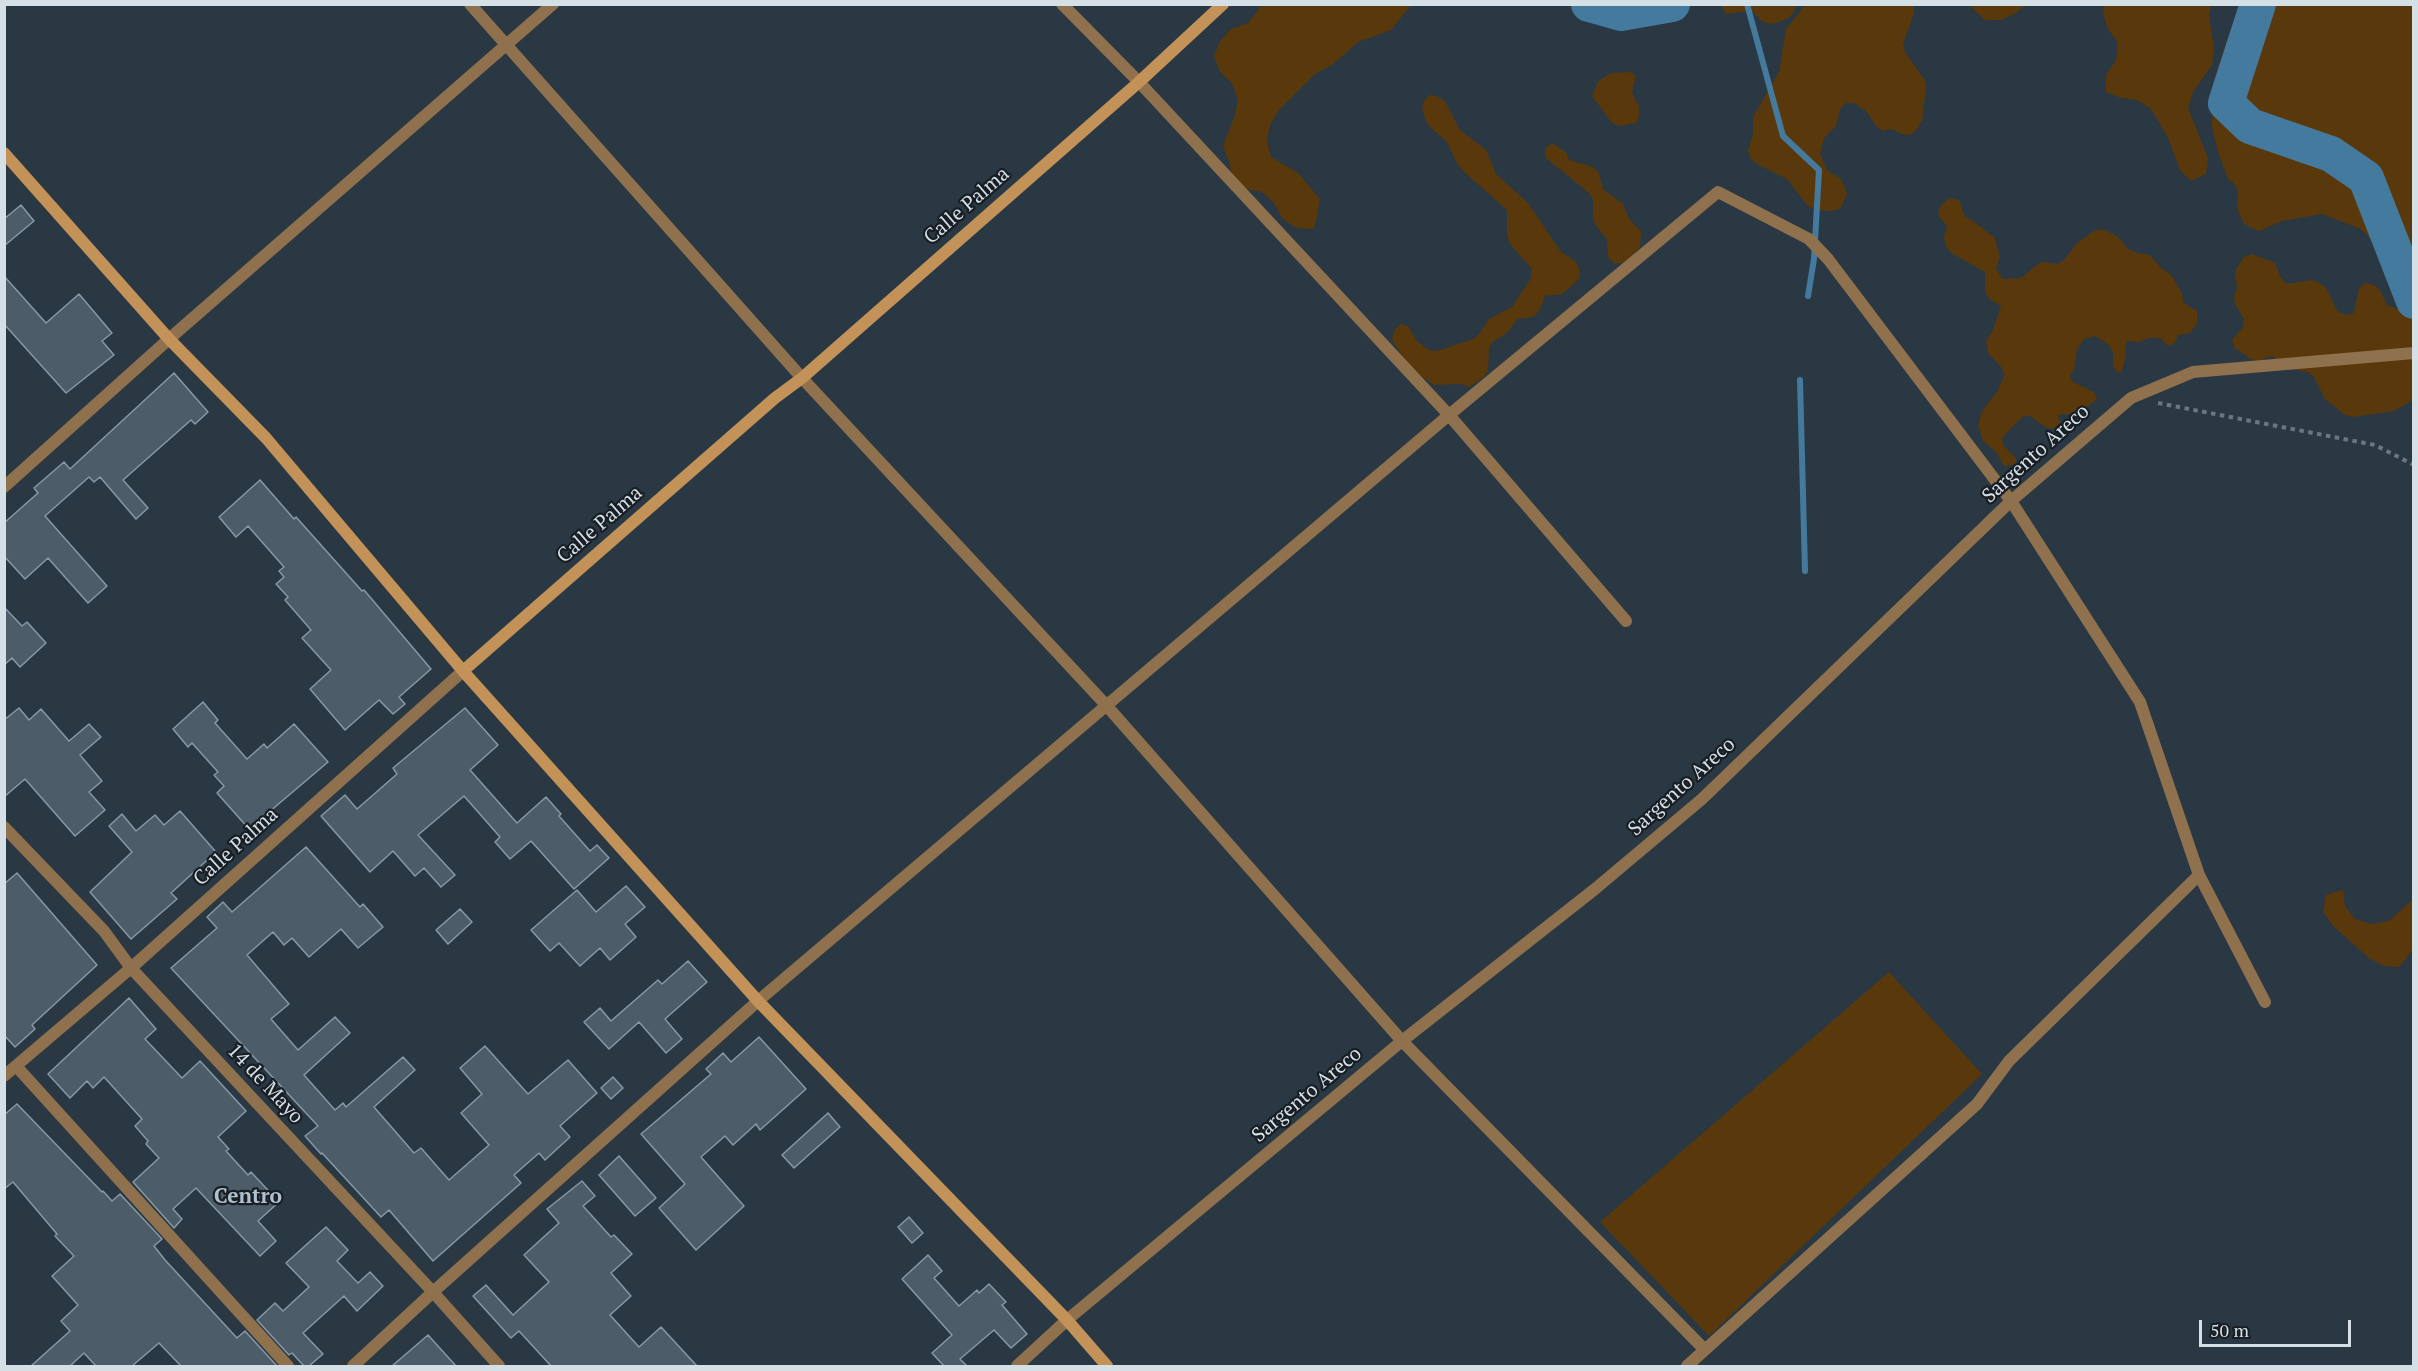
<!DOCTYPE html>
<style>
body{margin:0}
#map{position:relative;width:2418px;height:1371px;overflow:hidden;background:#293843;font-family:"PT Serif",serif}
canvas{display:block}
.frame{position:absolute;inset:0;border:6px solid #d5dfe6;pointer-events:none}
.scale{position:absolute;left:2199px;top:1320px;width:152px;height:27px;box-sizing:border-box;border:3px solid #d5dfe6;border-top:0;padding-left:8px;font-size:18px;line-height:21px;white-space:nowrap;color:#d5dfe6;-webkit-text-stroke:4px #181e24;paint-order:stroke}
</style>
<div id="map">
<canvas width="2418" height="1371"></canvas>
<div class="frame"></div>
<div class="scale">50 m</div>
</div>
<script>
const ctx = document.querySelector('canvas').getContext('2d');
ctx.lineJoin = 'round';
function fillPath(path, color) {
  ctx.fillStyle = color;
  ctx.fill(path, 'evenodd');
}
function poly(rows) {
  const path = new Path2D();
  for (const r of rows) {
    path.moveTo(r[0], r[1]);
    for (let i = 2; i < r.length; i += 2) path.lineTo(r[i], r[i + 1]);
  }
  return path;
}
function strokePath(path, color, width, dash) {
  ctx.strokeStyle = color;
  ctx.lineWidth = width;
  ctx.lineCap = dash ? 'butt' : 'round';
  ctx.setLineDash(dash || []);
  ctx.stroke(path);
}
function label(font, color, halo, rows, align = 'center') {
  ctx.font = font + ' "PT Serif",serif';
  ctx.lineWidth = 4.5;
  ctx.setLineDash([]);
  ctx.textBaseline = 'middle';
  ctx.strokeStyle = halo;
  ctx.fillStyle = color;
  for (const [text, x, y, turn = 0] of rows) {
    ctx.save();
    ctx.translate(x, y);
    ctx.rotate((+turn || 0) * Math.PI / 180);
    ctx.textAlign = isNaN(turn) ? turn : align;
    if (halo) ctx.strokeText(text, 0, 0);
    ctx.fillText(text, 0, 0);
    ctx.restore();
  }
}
fillPath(poly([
 [1806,4,1914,5,1914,13,1903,44,1905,52,1924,79,1926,87,1922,121,1913,134,1905,135,1891,129,1883,131,1876,126,1867,112,1854,103,1846,103,1840,109,1836,126,1824,138,1820,154,1827,170,1841,179,1847,194,1840,209,1832,211,1815,210,1808,206,1787,179,1757,164,1751,159,1748,151,1753,134,1753,117,1779,72,1786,29],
 [1262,5,1411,5,1391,30,1358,42,1332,65,1315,74,1279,110,1270,125,1267,141,1271,157,1298,173,1320,199,1315,226,1312,229,1296,228,1282,218,1274,203,1262,192,1246,189,1232,177,1229,161,1223,146,1235,115,1238,99,1232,83,1220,72,1214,56,1220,41,1231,29,1248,23],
 [1721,5,1796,5,1793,13,1787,19,1772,24,1763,22,1752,11,1726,14],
 [1971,5,1971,4,2025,5,2016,13,2001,20,1985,20,1972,8],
 [2105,5,2211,5,2209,15,2214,48,2212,65,2193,92,2188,108,2208,158,2206,174,2191,181,2180,170,2168,138,2151,109,2137,100,2121,98,2106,92,2106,75,2116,60,2118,43,2108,29,2103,13],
 [2245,5,2413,5,2413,279,2389,278,2384,273,2378,247,2361,229,2322,214,2282,221,2259,231,2244,224,2237,208,2238,192,2235,184,2228,179,2218,152,2212,127,2213,84,2232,25],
 [1630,72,1636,76,1632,92,1639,107,1639,116,1636,123,1619,126,1612,123,1592,96,1598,82,1604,77,1612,73],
 [1429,95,1437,96,1445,101,1460,130,1486,150,1496,174,1528,203,1561,252,1575,261,1579,268,1580,277,1575,283,1562,294,1545,296,1539,311,1533,317,1517,319,1508,332,1494,341,1489,347,1488,371,1483,378,1469,387,1461,384,1435,385,1407,368,1401,362,1401,354,1392,340,1394,331,1400,324,1408,326,1417,341,1429,350,1437,351,1473,339,1480,333,1489,319,1512,307,1531,278,1532,269,1510,244,1507,236,1507,210,1464,172,1458,165,1447,142,1428,125,1422,110,1424,101],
 [1552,143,1566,152,1569,160,1593,167,1599,173,1603,189,1623,204,1629,219,1641,231,1640,247,1629,259,1622,263,1614,263,1608,257,1607,239,1596,226,1593,217,1593,200,1589,193,1546,158,1545,149],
 [1950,198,1959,200,1965,217,1972,220,1995,238,2000,257,1996,269,2003,279,2021,278,2041,262,2058,264,2065,259,2076,244,2094,231,2102,229,2117,236,2128,249,2137,253,2150,255,2161,268,2171,275,2182,293,2183,302,2197,311,2197,323,2190,333,2178,335,2175,343,2168,346,2160,338,2148,338,2140,342,2128,341,2125,345,2126,354,2122,371,2118,373,2113,366,2113,353,2109,345,2095,336,2084,339,2077,349,2074,370,2069,377,2075,383,2094,392,2097,399,2078,414,2061,414,2058,416,2060,424,2053,429,2045,427,2029,415,2021,418,2002,438,2004,446,2016,458,2016,463,2012,465,2004,466,1996,452,1983,441,1978,425,1981,413,1997,392,2004,376,2002,368,1988,353,1986,341,1993,330,2001,306,1991,300,1985,293,1985,272,1953,254,1946,247,1944,238,1947,226,1940,218,1938,212,1941,205],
 [2252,254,2275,263,2281,278,2287,284,2313,280,2321,284,2327,289,2337,311,2346,315,2354,313,2359,288,2365,283,2374,285,2380,290,2387,305,2412,314,2413,316,2413,400,2394,411,2354,417,2345,415,2325,399,2314,377,2308,372,2292,369,2272,356,2257,361,2249,358,2235,348,2232,340,2243,327,2244,319,2235,304,2234,296,2237,288,2235,271,2244,257],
 [2343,890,2345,906,2355,919,2371,924,2389,921,2413,899,2413,949,2399,967,2383,966,2369,958,2332,925,2323,911,2326,895],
 [1889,972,1982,1074,1709,1336,1600,1222]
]), '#59390b');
strokePath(poly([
 [1747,4,1783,136,1819,170,1814,259,1808,296],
 [1800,380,1805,571]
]), '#457a9f', 6);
strokePath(poly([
 [1589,4,1621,13,1672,4],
 [2258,4,2226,103,2250,126,2331,154,2366,178,2414,301]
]), '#457a9f', 36);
const building = poly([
 [21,205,34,221,4,246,4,219,21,205],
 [4,276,46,323,79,294,112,333,102,341,114,355,66,393,4,324,4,276],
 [174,373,208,412,195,424,191,420,123,480,148,508,136,519,100,477,94,482,89,477,45,516,107,586,88,603,48,558,25,579,4,556,4,523,38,493,34,488,64,462,70,469,174,373],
 [260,480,294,519,296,517,362,591,364,590,431,669,399,697,405,704,393,714,379,700,345,730,310,689,331,670,302,638,311,630,285,600,288,597,276,584,284,577,279,571,284,567,248,526,236,537,219,517,260,480],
 [4,607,22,626,27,622,46,643,20,667,12,658,4,665,4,607],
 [203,702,218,720,215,723,247,759,264,744,267,748,294,724,328,762,249,829,217,793,224,786,214,775,218,772,192,743,188,747,173,729,203,702],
 [19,708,29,720,41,709,69,741,89,724,101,737,80,755,102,781,89,792,105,810,75,836,25,779,4,797,4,720,19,708],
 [465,708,498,745,470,770,517,823,546,797,561,814,559,816,590,851,597,845,609,858,574,889,531,841,510,859,495,842,500,837,464,796,418,835,455,875,441,887,424,868,415,876,393,851,370,872,321,816,345,795,357,809,397,774,393,768,465,708],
 [180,811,216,852,171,893,177,899,131,939,90,892,132,852,109,826,122,814,136,831,155,815,164,825,180,811],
 [306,847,360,907,363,904,383,927,358,948,341,929,309,957,292,938,284,945,273,932,247,955,289,1004,271,1019,298,1050,335,1017,350,1033,304,1075,335,1110,343,1103,346,1107,403,1057,415,1070,374,1107,414,1153,421,1148,449,1180,489,1145,461,1113,482,1094,460,1068,485,1046,528,1094,568,1060,597,1093,560,1126,570,1137,545,1160,539,1153,514,1175,521,1183,433,1261,389,1210,381,1217,322,1153,321,1154,305,1136,318,1126,171,968,217,928,207,917,223,902,232,912,306,847],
 [17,873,97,965,32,1025,35,1029,15,1047,4,1035,4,884,17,873],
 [626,886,645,907,625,924,636,937,610,960,600,948,580,966,559,943,550,951,531,930,577,890,596,912,626,886],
 [460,909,472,922,448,944,436,930,460,909],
 [688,961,707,982,665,1019,682,1039,666,1053,639,1022,609,1049,584,1022,600,1008,611,1021,658,980,662,984,688,961],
 [129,998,156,1029,145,1039,182,1078,200,1061,246,1111,218,1137,229,1149,226,1151,248,1175,251,1172,279,1202,258,1221,276,1241,260,1256,196,1188,173,1209,182,1219,174,1228,133,1182,159,1158,146,1144,148,1141,135,1126,142,1119,104,1077,93,1088,87,1081,70,1098,48,1074,129,998],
 [759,1037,806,1089,760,1130,756,1124,733,1145,725,1136,701,1157,744,1206,696,1250,659,1208,685,1184,641,1134,711,1074,706,1069,723,1053,731,1062,759,1037],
 [613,1077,623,1088,611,1099,601,1088,613,1077],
 [17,1104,102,1192,103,1191,112,1201,120,1194,162,1239,154,1246,165,1260,237,1338,245,1331,277,1366,181,1366,159,1343,132,1366,96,1366,84,1353,70,1366,31,1366,70,1331,61,1321,78,1305,52,1276,74,1256,55,1236,57,1234,13,1182,4,1189,4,1115,17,1104],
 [828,1113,840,1127,794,1168,782,1155,828,1113],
 [619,1156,656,1198,635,1216,599,1175,619,1156],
 [582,1181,595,1196,583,1206,611,1237,614,1235,632,1254,611,1273,631,1296,610,1315,639,1347,661,1327,697,1366,551,1366,519,1331,511,1338,473,1296,486,1285,513,1315,549,1282,524,1255,559,1223,547,1209,582,1181],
 [909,1217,923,1233,912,1243,898,1227,909,1217],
 [326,1227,348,1250,337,1261,358,1283,370,1272,383,1286,357,1311,344,1296,303,1333,323,1354,309,1366,304,1366,292,1353,289,1355,257,1320,275,1303,283,1311,309,1287,286,1263,326,1227],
 [928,1255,942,1271,934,1278,959,1306,977,1290,979,1293,989,1284,1006,1302,1002,1305,1027,1334,1011,1348,994,1330,960,1359,967,1366,944,1366,932,1353,952,1335,902,1279,928,1255],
 [428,1335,456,1366,392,1366,428,1335]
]);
fillPath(building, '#4c5d69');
strokePath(building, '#8799a6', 1.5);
strokePath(poly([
 [2158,403,2375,445,2414,465]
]), '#6a7781', 4, [4.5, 4.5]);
strokePath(poly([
 [470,4,802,378,1106,705,1402,1041,1705,1350],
 [1062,4,1139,82,1449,415,1626,621],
 [4,487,169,339,553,4],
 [4,827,104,931,131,968,433,1292,499,1366],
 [16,1066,288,1366],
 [4,1076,131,968,463,671],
 [353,1366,433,1292,758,1001,1449,415,1718,192,1809,239,1828,259,2011,501,2140,702,2199,875,2265,1002],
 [1017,1366,1067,1320,1402,1041,1595,889,1702,799,2011,501,2131,398,2193,372,2414,353],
 [1687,1366,1977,1104,2009,1061,2199,875]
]), '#90714e', 12);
strokePath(poly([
 [4,153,169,339,266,438,463,671,758,1001,1067,1320,1107,1366],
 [463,671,775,398,802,378,1139,82,1223,4]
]), '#c39258', 12);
label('20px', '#d5dfe6', '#181e24', [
 ["Calle Palma",967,206,-41],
 ["Sargento Areco",2036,454,-42],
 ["Calle Palma",600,525,-41],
 ["Sargento Areco",1682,787,-42],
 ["Calle Palma",236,847,-42],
 ["14 de Mayo",265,1084,47],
 ["Sargento Areco",1307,1095,-40]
]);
label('bold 21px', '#afc1d0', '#181e24', [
 ["Centro",248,1197]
]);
</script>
